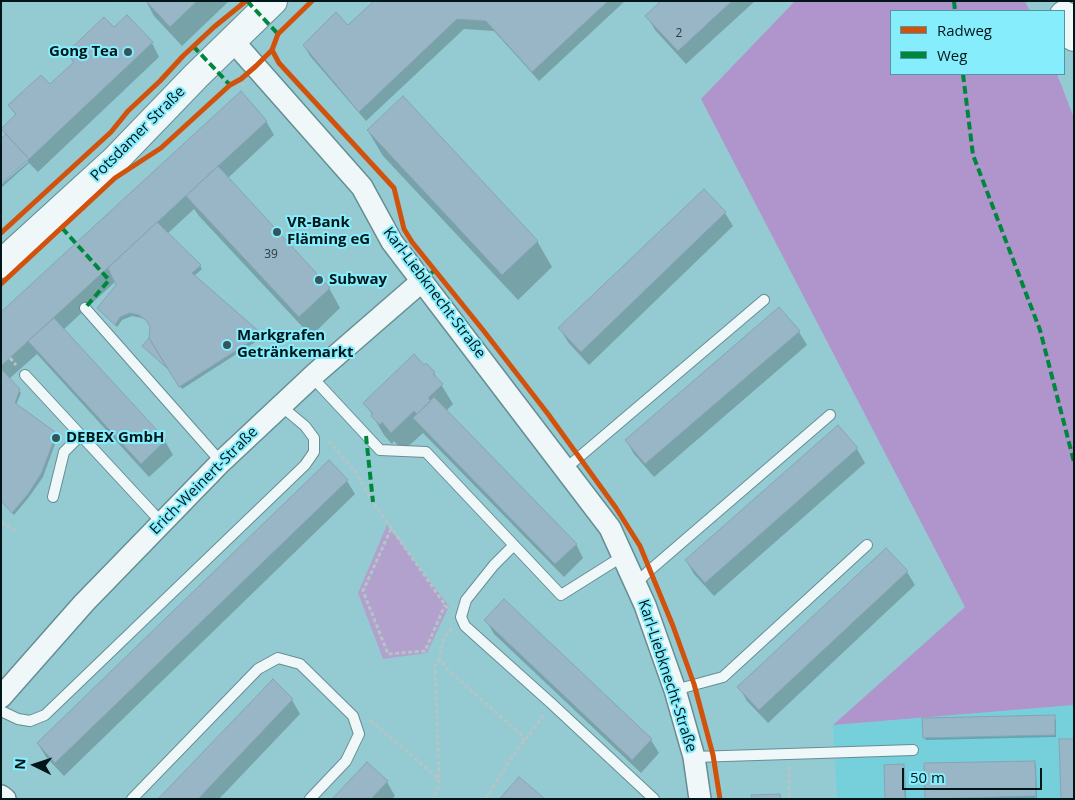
<!DOCTYPE html>
<meta charset="utf-8">
<style>
body{margin:0}
#map{position:relative;width:1075px;height:800px;overflow:hidden;background:#94cbd3;font-family:"Open Sans",sans-serif}
canvas{display:block}
.frame{position:absolute;inset:0;border:2px solid #011619;pointer-events:none}
.legend{position:absolute;left:890px;top:10px;width:175px;height:65px;box-sizing:border-box;background:#86edfc;border:1px solid #5197a1;margin:0;padding:6px 9px;list-style:none;font-size:15px;color:#011619}
.legend li{display:flex;align-items:center;gap:10px;height:25px}
.legend b{width:25px;border:1px solid #5197a1}
.north{position:absolute;left:10px;top:740px;width:50px;height:50px;-webkit-text-stroke:4px #86edfc;paint-order:stroke;rotate:274deg;font-size:14px;font-weight:700;line-height:20px;text-align:center;color:#011619}
.north::after{content:'';display:block;margin:auto;width:18px;height:22px;background:#011619;clip-path:polygon(50% 0,100% 100%,50% 72%,0 100%)}
.scale{position:absolute;left:902px;top:768px;width:140px;height:22px;box-sizing:border-box;border:2px solid #011619;border-top:0;padding-left:6px;font-size:15px;line-height:18px;white-space:nowrap;color:#011619;-webkit-text-stroke:4px #86edfc;paint-order:stroke}
</style>
<div id="map">
<canvas width="1075" height="800"></canvas>
<div class="frame"></div>
<ul class="legend">
<li><b style="height:6px;background:#d1520d"></b>Radweg</li>
<li><b style="height:6px;background:#00873e"></b>Weg</li>
</ul>
<div class="north">N</div>
<div class="scale">50 m</div>
</div>
<script>
const ctx = document.querySelector('canvas').getContext('2d');
ctx.lineJoin = 'round';
function fillPath(path, color) {
  ctx.fillStyle = color;
  ctx.fill(path, 'evenodd');
}
function poly(rows) {
  const path = new Path2D();
  for (const r of rows) {
    path.moveTo(r[0], r[1]);
    for (let i = 2; i < r.length; i += 2) path.lineTo(r[i], r[i + 1]);
  }
  return path;
}
function strokePath(path, color, width, dash) {
  ctx.strokeStyle = color;
  ctx.lineWidth = width;
  ctx.lineCap = dash ? 'butt' : 'round';
  ctx.setLineDash(dash || []);
  ctx.stroke(path);
}
function label(font, color, halo, rows, align = 'center') {
  ctx.font = font + ' "Open Sans",sans-serif';
  ctx.lineWidth = 4;
  ctx.setLineDash([]);
  ctx.textBaseline = 'middle';
  ctx.strokeStyle = halo;
  ctx.fillStyle = color;
  for (const [text, x, y, turn = 0] of rows) {
    ctx.save();
    ctx.translate(x, y);
    ctx.rotate((+turn || 0) * Math.PI / 180);
    ctx.textAlign = isNaN(turn) ? turn : align;
    if (halo) ctx.strokeText(text, 0, 0);
    ctx.fillText(text, 0, 0);
    ctx.restore();
  }
}
fillPath(poly([
 [1074,705,1074,799,837,799,833,725]
]), '#76d0dc');
fillPath(poly([
 [387,525,449,606,427,653,383,659,358,593]
]), '#b2a1cd');
fillPath(poly([
 [795,1,1025,1,1030,11,891,11,891,74,1057,74,1074,118,1074,705,833,725,965,607,701,99]
]), '#b095cc');
fillPath(poly([
 [146,1,229,1,182,46,154,16],
 [376,1,625,1,539,81,494,31,464,29,366,121,310,56,304,46,348,27],
 [663,1,755,1,686,64,655,30,647,16],
 [114,29,152,43,159,57,38,172,29,163,1,188,1,185,28,162,28,159,6,136,2,129,16,116,10,106,50,86,74,64,68,53],
 [266,121,274,135,228,178,329,288,340,308,311,336,199,216,194,209,167,234,200,266,202,269,194,276,263,337,182,389,171,372,143,346,152,335,149,322,142,318,132,316,122,320,117,327,100,311,118,285,116,281,63,330,165,441,173,455,149,477,37,354,9,379,21,393,16,405,53,432,55,435,55,444,43,477,29,497,14,515,1,501,1,314],
 [368,131,537,241,552,267,518,300,383,156],
 [725,213,733,226,589,365,568,342,560,329],
 [799,332,807,345,654,477,634,454,626,440],
 [424,367,434,373,453,404,446,411,576,544,583,558,564,577,423,433,403,451,394,441,392,444,384,435,365,403],
 [837,427,857,449,865,463,714,596,694,574,686,560],
 [347,481,355,494,64,776,46,757,38,744],
 [907,572,915,585,768,723,747,701,739,687],
 [486,620,651,740,659,753,641,773,494,634],
 [273,681,292,700,300,714,219,799,159,799],
 [1054,717,1056,720,1056,737,926,740,924,737],
 [1034,762,1036,765,1037,799,926,799],
 [903,766,905,769,906,799,886,799],
 [387,782,395,796,392,799,334,799]
]), '#0003');
const building = poly([
 [146,1,197,1,170,27,146,1],
 [374,1,608,1,532,72,486,21,457,19,359,112,303,45,336,12,348,25,374,1],
 [661,1,732,1,678,51,645,16,661,1],
 [127,15,153,42,29,159,1,129,16,114,8,105,41,75,50,84,74,62,66,53,104,17,114,27,127,15],
 [241,91,267,121,1,366,1,312,241,91],
 [403,96,538,241,502,275,367,130,403,96],
 [6,134,29,159,1,184,1,139,6,134],
 [218,166,330,288,299,317,186,196,218,166],
 [704,189,726,212,581,352,558,328,704,189],
 [157,222,201,265,192,273,262,334,179,387,149,338,150,327,146,320,139,315,130,313,120,317,115,325,97,308,116,285,108,268,157,222],
 [779,307,800,331,645,464,625,440,779,307],
 [54,318,166,440,141,464,28,341,54,318],
 [149,338,168,369,142,346,149,338],
 [414,354,424,365,426,363,435,372,433,374,443,384,428,398,431,401,417,414,414,411,391,433,382,422,380,425,371,416,373,414,363,403,414,354],
 [1,369,20,389,15,403,54,431,54,440,41,474,28,494,12,513,1,501,1,369],
 [434,397,577,544,555,564,413,418,434,397],
 [838,425,858,448,705,583,685,560,838,425],
 [329,460,348,480,55,763,37,743,329,460],
 [886,548,908,571,759,710,737,687,886,548],
 [504,599,652,739,632,760,484,620,504,599],
 [273,679,293,699,198,799,158,799,273,679],
 [1055,715,1055,735,923,738,922,718,1055,715],
 [1059,739,1074,739,1074,799,1061,799,1059,739],
 [1035,761,1036,796,925,799,924,763,1035,761],
 [367,762,388,781,371,799,332,799,367,762],
 [904,764,905,799,885,799,884,765,904,764],
 [519,777,545,799,500,798,519,777],
 [780,794,781,799,752,799,751,795,780,794]
]);
fillPath(building, '#98b6c5');
strokePath(building, '#87a4b3', 1);
const lane = poly([
 [85,308,221,462],
 [25,375,162,523],
 [312,377,380,450,426,452,561,595,623,556],
 [565,469,764,300],
 [53,497,64,452,81,435],
 [514,545,494,565,466,600,461,617,465,626,552,704,654,799],
 [635,584,650,570,830,415],
 [675,690,723,677,867,545],
 [1,711,18,719,30,721,45,715,305,465,314,452,314,438,305,426,281,406],
 [694,757,913,750],
 [132,799,258,669,278,658,300,664,353,716,359,734,346,761,310,799]
]);
const street = poly([
 [233,41,362,187,392,242,610,528,645,605,675,690,694,757,700,799],
 [1,697,84,603,221,462,316,373,422,281],
 [1,796,5,799]
]);
const secondary = poly([
 [1,264,116,159,196,76,273,1]
]);
const highway = poly([
 [1064,15,1074,37]
]);
strokePath(lane, '#658e94', 12);
strokePath(street, '#658e94', 24);
strokePath(secondary, '#658e94', 30);
strokePath(highway, '#658e94', 30);
strokePath(poly([
 [236,82,245,85],
 [10,358,16,365],
 [329,441,356,473,373,502,448,609],
 [1,522,17,532],
 [391,529,363,591,388,654,425,651,445,605],
 [452,628,444,638,439,659,450,672,522,735,524,742],
 [370,720,439,779,438,787,433,799],
 [789,767,789,799],
 [439,778,435,666,439,659],
 [486,799,509,761,544,715]
]), '#b4c4c7', 3, [4, 2.5]);
strokePath(lane, '#eff7f8', 10);
strokePath(street, '#eff7f8', 21);
strokePath(secondary, '#eff7f8', 28);
strokePath(highway, '#eff7f8', 28);
strokePath(poly([
 [247,1,278,34],
 [954,1,955,11],
 [193,46,230,85],
 [963,74,973,155,1040,330,1074,462],
 [62,228,109,280,85,308],
 [422,281,435,270],
 [366,436,373,502]
]), '#00873e', 4, [8, 4]);
strokePath(poly([
 [272,50,279,63,394,188,404,229,412,242,483,330,548,414,616,508,640,546,673,626,694,684,713,755,720,799],
 [1,233,111,132,128,111,160,81,183,56,214,27,246,1],
 [1,284,115,178,161,148,230,85,241,79,256,66,272,50,278,34,312,1]
]), '#d1520d', 5);
for (const [x, y, r, color] of [
 [128,52,5,"#34555a"],
 [277,232,5,"#34555a"],
 [319,280,5,"#34555a"],
 [227,345,5,"#34555a"],
 [56,438,5,"#34555a"]
]) {
  const dot = new Path2D();
  dot.arc(x, y, r, 0, 2 * Math.PI);
  ctx.fillStyle = color;
  ctx.fill(dot);
  strokePath(dot, '#86edfc', 2);
}
label('12px', '#273e44', null, [
 ["2",679,34],
 ["39",271,255]
]);
label('bold 15px', '#011619', '#86edfc', [
 ["Gong Tea",118,52,"right"],
 ["VR-Bank",287,223],
 ["Fläming eG",287,240],
 ["Subway",329,280],
 ["Markgrafen",237,336],
 ["Getränkemarkt",237,353],
 ["DEBEX GmbH",66,438]
], 'left');
label('15px', '#011619', '#86edfc', [
 ["Potsdamer Straße",138,134,-45],
 ["Karl-Liebknecht-Straße",434,293,53],
 ["Erich-Weinert-Straße",204,481,-45],
 ["Karl-Liebknecht-Straße",667,676,72]
]);
</script>
